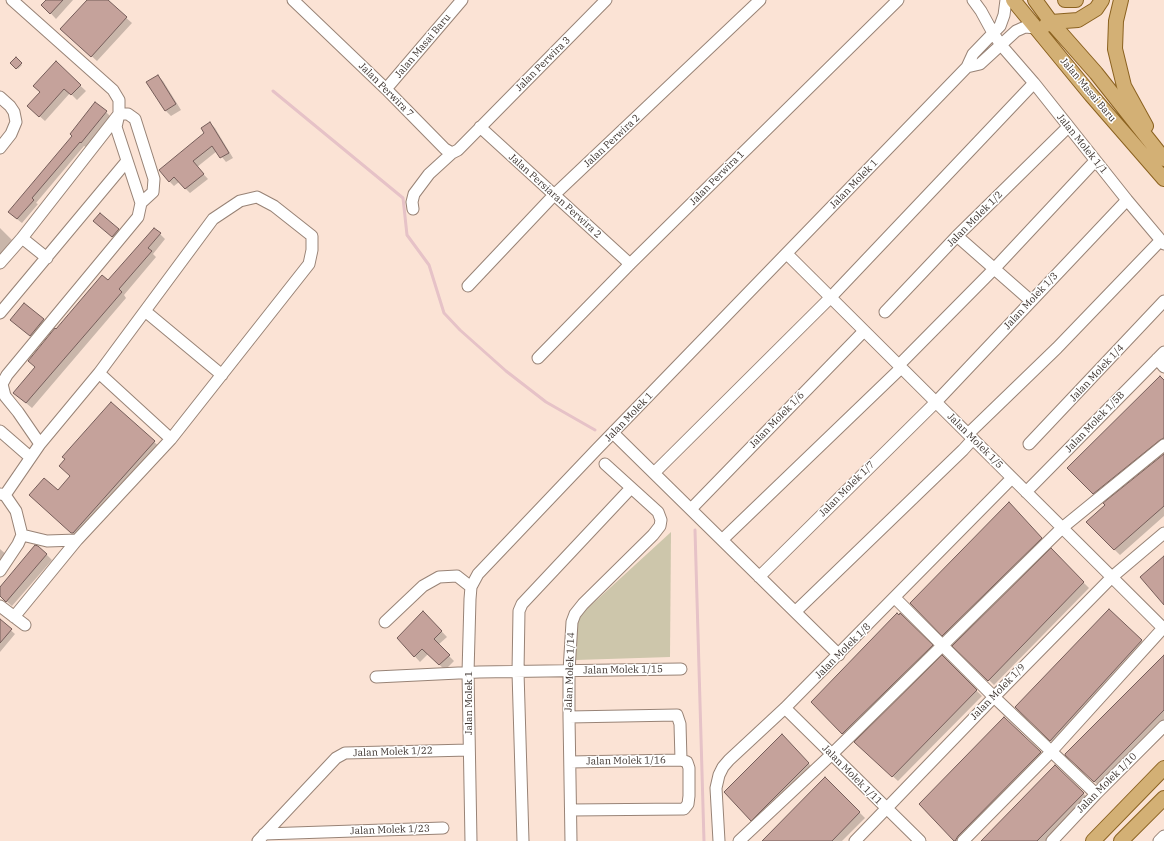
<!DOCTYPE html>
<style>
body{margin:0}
canvas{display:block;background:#fbe3d5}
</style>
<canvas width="1164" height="841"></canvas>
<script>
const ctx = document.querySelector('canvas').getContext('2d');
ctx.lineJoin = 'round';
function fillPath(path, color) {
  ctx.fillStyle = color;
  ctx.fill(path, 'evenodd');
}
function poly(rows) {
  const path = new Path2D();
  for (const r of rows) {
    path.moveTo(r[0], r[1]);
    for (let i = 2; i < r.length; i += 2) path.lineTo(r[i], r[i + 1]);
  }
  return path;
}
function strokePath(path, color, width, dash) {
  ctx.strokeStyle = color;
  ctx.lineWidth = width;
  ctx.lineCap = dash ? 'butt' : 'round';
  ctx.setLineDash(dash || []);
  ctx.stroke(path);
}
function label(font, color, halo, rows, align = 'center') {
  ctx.font = font + ' "IBM Plex Serif",serif';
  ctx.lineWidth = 3;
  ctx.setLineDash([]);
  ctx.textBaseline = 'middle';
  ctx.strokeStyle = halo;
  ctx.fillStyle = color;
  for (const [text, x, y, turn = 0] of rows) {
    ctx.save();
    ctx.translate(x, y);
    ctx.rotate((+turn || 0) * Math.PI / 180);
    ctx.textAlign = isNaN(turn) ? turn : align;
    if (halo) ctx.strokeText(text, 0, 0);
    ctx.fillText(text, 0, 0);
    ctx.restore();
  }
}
fillPath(poly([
 [671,532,670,657,576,660,576,619]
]), '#cdc6ab');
fillPath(poly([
 [48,0,73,0,56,19,43,5],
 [88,0,106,0,132,23,97,61,67,34],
 [16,59,22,65,18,69,12,63],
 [56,63,86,91,77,100,70,93,45,121,28,106,41,92],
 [158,76,163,81,181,110,171,116,166,111,148,82],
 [106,112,110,116,86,147,84,146,36,203,38,204,22,223,13,216],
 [210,123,215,128,233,158,226,162,217,151,197,167,208,179,190,193,179,182,174,186,169,181,206,133],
 [98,224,118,230,122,233,116,240],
 [0,228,12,240,0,254],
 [160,234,165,239,153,254,156,257,124,295,126,298,32,408,20,398,56,330],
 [25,304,47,323,34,339,15,323],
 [1164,381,1164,446,1099,498,1068,468],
 [154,442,160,447,78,539,70,531,58,492],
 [1164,455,1164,516,1120,555,1087,523],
 [1014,508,1047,544,949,640,912,603],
 [0,549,8,556,0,566],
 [1051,550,1089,588,994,685,954,646],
 [46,554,52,560,12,606,0,596,0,588],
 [1109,611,1147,646,1056,746,1016,707],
 [423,612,447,637,438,645,454,661,445,670,428,654,420,662,398,638],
 [900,615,937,651,848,739,812,702],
 [0,621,15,634,0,652],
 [942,657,982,696,898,781,861,748],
 [1164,660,1164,721,1100,787,1066,755],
 [1005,718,1046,758,964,841,955,841],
 [782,736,814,769,757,825,751,820],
 [1055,766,1089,799,1048,841,982,841],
 [825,778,865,818,842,841,763,841]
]), '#0003');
strokePath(poly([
 [273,91,403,198,407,235,429,265,444,313,460,330,506,371,546,402,595,430],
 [695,530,704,841]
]), '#e6c2c7', 3);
const building = poly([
 [46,0,63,0,50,14,41,5,46,0],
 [87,0,108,0,127,17,91,57,60,29,87,0],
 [16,57,22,63,16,69,10,63,16,57],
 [56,61,81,85,71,95,64,89,39,117,27,106,40,92,33,86,56,61],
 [158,75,176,104,165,111,146,82,158,75],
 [95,102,107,111,81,143,80,142,32,198,34,200,17,219,8,212,72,136,70,134,95,102],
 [210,122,229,153,220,158,212,146,193,161,204,174,185,189,174,177,169,182,159,170,204,133,201,128,210,122],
 [100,213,119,229,112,237,93,221,100,213],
 [154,228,161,233,148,248,152,251,119,289,122,292,26,403,13,393,35,367,28,361,55,328,56,329,102,275,108,280,154,228],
 [24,303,44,319,30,336,10,320,24,303],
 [1160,376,1164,380,1164,438,1160,440,1093,494,1067,468,1160,376],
 [111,402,155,441,73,533,71,533,29,495,44,478,58,490,70,476,59,466,65,459,62,457,111,402],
 [1164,454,1164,506,1114,550,1086,522,1105,505,1103,503,1164,454],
 [1009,502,1042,538,942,636,910,603,1009,502],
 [35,545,38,546,47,554,6,602,0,596,0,587,35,545],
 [1051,548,1084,582,988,681,952,646,1051,548],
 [1164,556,1164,605,1140,577,1164,556],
 [1109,609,1142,640,1050,741,1015,707,1109,609],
 [423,611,442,631,434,639,450,655,439,665,422,649,414,657,397,638,423,611],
 [897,613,899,615,900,613,933,645,842,734,811,702,897,613],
 [0,619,12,629,0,643,0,619],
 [942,655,977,690,892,777,854,742,942,655],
 [1164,655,1164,710,1094,782,1065,755,1065,754,1164,655],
 [1004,717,1041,752,958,836,955,841,954,841,919,804,1004,717],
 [782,734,809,763,751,821,724,792,782,734],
 [1055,765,1084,793,1037,841,981,841,1055,765],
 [825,777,860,812,832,841,762,841,825,777]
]);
fillPath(building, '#c5a29b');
strokePath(building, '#765e5a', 1);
const minor = poly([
 [293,0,386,89,445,149,452,153,458,150,606,0],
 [973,0,981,11,993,33,1001,45,1034,83,1127,200,1164,244],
 [967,67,980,64,1016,31,1025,27,1036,28],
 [386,89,462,0],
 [0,97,10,106,14,112,16,122,11,134,0,148],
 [480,127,630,264],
 [413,209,412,202,414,194,429,174,452,153],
 [957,236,1031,301],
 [22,238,47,258],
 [787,254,1164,629],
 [0,263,22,238,119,114,128,114,135,119,154,179,153,192,141,203],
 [468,286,554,195,760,0],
 [145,311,222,375],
 [885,312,957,236,1068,127],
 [0,313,127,161],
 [538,358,630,264,898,0],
 [1157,359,1164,367],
 [899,365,994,269,1095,161],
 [99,373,171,439],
 [0,431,30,457],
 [613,433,839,655],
 [968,434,1057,348,1161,240],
 [1029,444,1164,301],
 [654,473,831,297,1034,83],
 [1026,492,1164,352],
 [0,494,5,495,40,444,18,412,5,396,2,384,7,375,138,217,141,203,116,127,119,114,119,100,113,90,12,0],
 [691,509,864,331],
 [22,535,47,541,77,540],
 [722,540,901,368],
 [0,571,18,544,22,535,16,511,5,495],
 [759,577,936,402,1127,200],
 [895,598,994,697,1096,794],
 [0,606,25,625],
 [795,612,963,450,973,439],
 [14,617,77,540,171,439,309,264,312,250,312,236,274,206,257,197,240,201,213,219,99,373,40,444],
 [385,622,423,586,439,577,457,576,471,587],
 [376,677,479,672,681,669],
 [785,708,920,841],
 [569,717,677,715,680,724,681,760],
 [570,762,681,760,687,762,689,768,689,796,688,804,684,809,571,810],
 [264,834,443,828],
 [258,841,336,758,345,753,469,750],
 [471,841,468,673,470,599,471,587,478,574,597,449,967,67,973,54,1000,26,1004,15,1006,0],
 [523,841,518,672,519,611,522,604,631,488],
 [571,841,569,717,569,671,572,622,575,614,583,604,653,535,660,526,661,520,658,512,605,464],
 [719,841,716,788,719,775,723,767,729,760,785,708,1012,478],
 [739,841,832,754,1062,528,1164,445],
 [855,841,994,697,1112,577,1164,533],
 [963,841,1048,755,1164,627],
 [1052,841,1096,794,1164,726],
 [1159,841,1164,836]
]);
const major = poly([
 [1013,0,1091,95,1164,179],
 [1035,0,1051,22,1096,73,1164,159],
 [1065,0,1076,0],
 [1121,0,1116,21,1115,49,1124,86,1146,126],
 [1046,25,1051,22,1078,20,1096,9,1102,0],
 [1093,841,1164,768],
 [1121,841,1164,798]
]);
strokePath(minor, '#988376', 13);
strokePath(major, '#8b6220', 16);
strokePath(minor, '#fff', 11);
strokePath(major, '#d3b075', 14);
label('10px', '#3c332e', '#fff', [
 ["Jalan Masai Baru",423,46,-50],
 ["Jalan Perwira 3",543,64,-45],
 ["Jalan Perwira 7",386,90,45],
 ["Jalan Masai Baru",1088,90,50],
 ["Jalan Perwira 2",612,141,-43],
 ["Jalan Molek 1/1",1082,144,51],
 ["Jalan Perwira 1",717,178,-45],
 ["Jalan Molek 1",854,184,-46],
 ["Jalan Persiaran Perwira 2",555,196,42],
 ["Jalan Molek 1/2",975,219,-45],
 ["Jalan Molek 1/3",1031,301,-47],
 ["Jalan Molek 1/4",1097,373,-47],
 ["Jalan Molek 1",629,417,-46],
 ["Jalan Molek 1/6",777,420,-46],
 ["Jalan Molek 1/5B",1095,422,-46],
 ["Jalan Molek 1/5",975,441,45],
 ["Jalan Molek 1/7",847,489,-45],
 ["Jalan Molek 1/8",843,651,-45],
 ["Jalan Molek 1/15",623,670,-1],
 ["Jalan Molek 1/14",570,672,-88],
 ["Jalan Molek 1/9",998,692,-46],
 ["Jalan Molek 1",469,703,-90],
 ["Jalan Molek 1/22",393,752,-2],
 ["Jalan Molek 1/16",626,761,-1],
 ["Jalan Molek 1/11",852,775,45],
 ["Jalan Molek 1/10",1107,783,-45],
 ["Jalan Molek 1/23",390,830,-2]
]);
</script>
